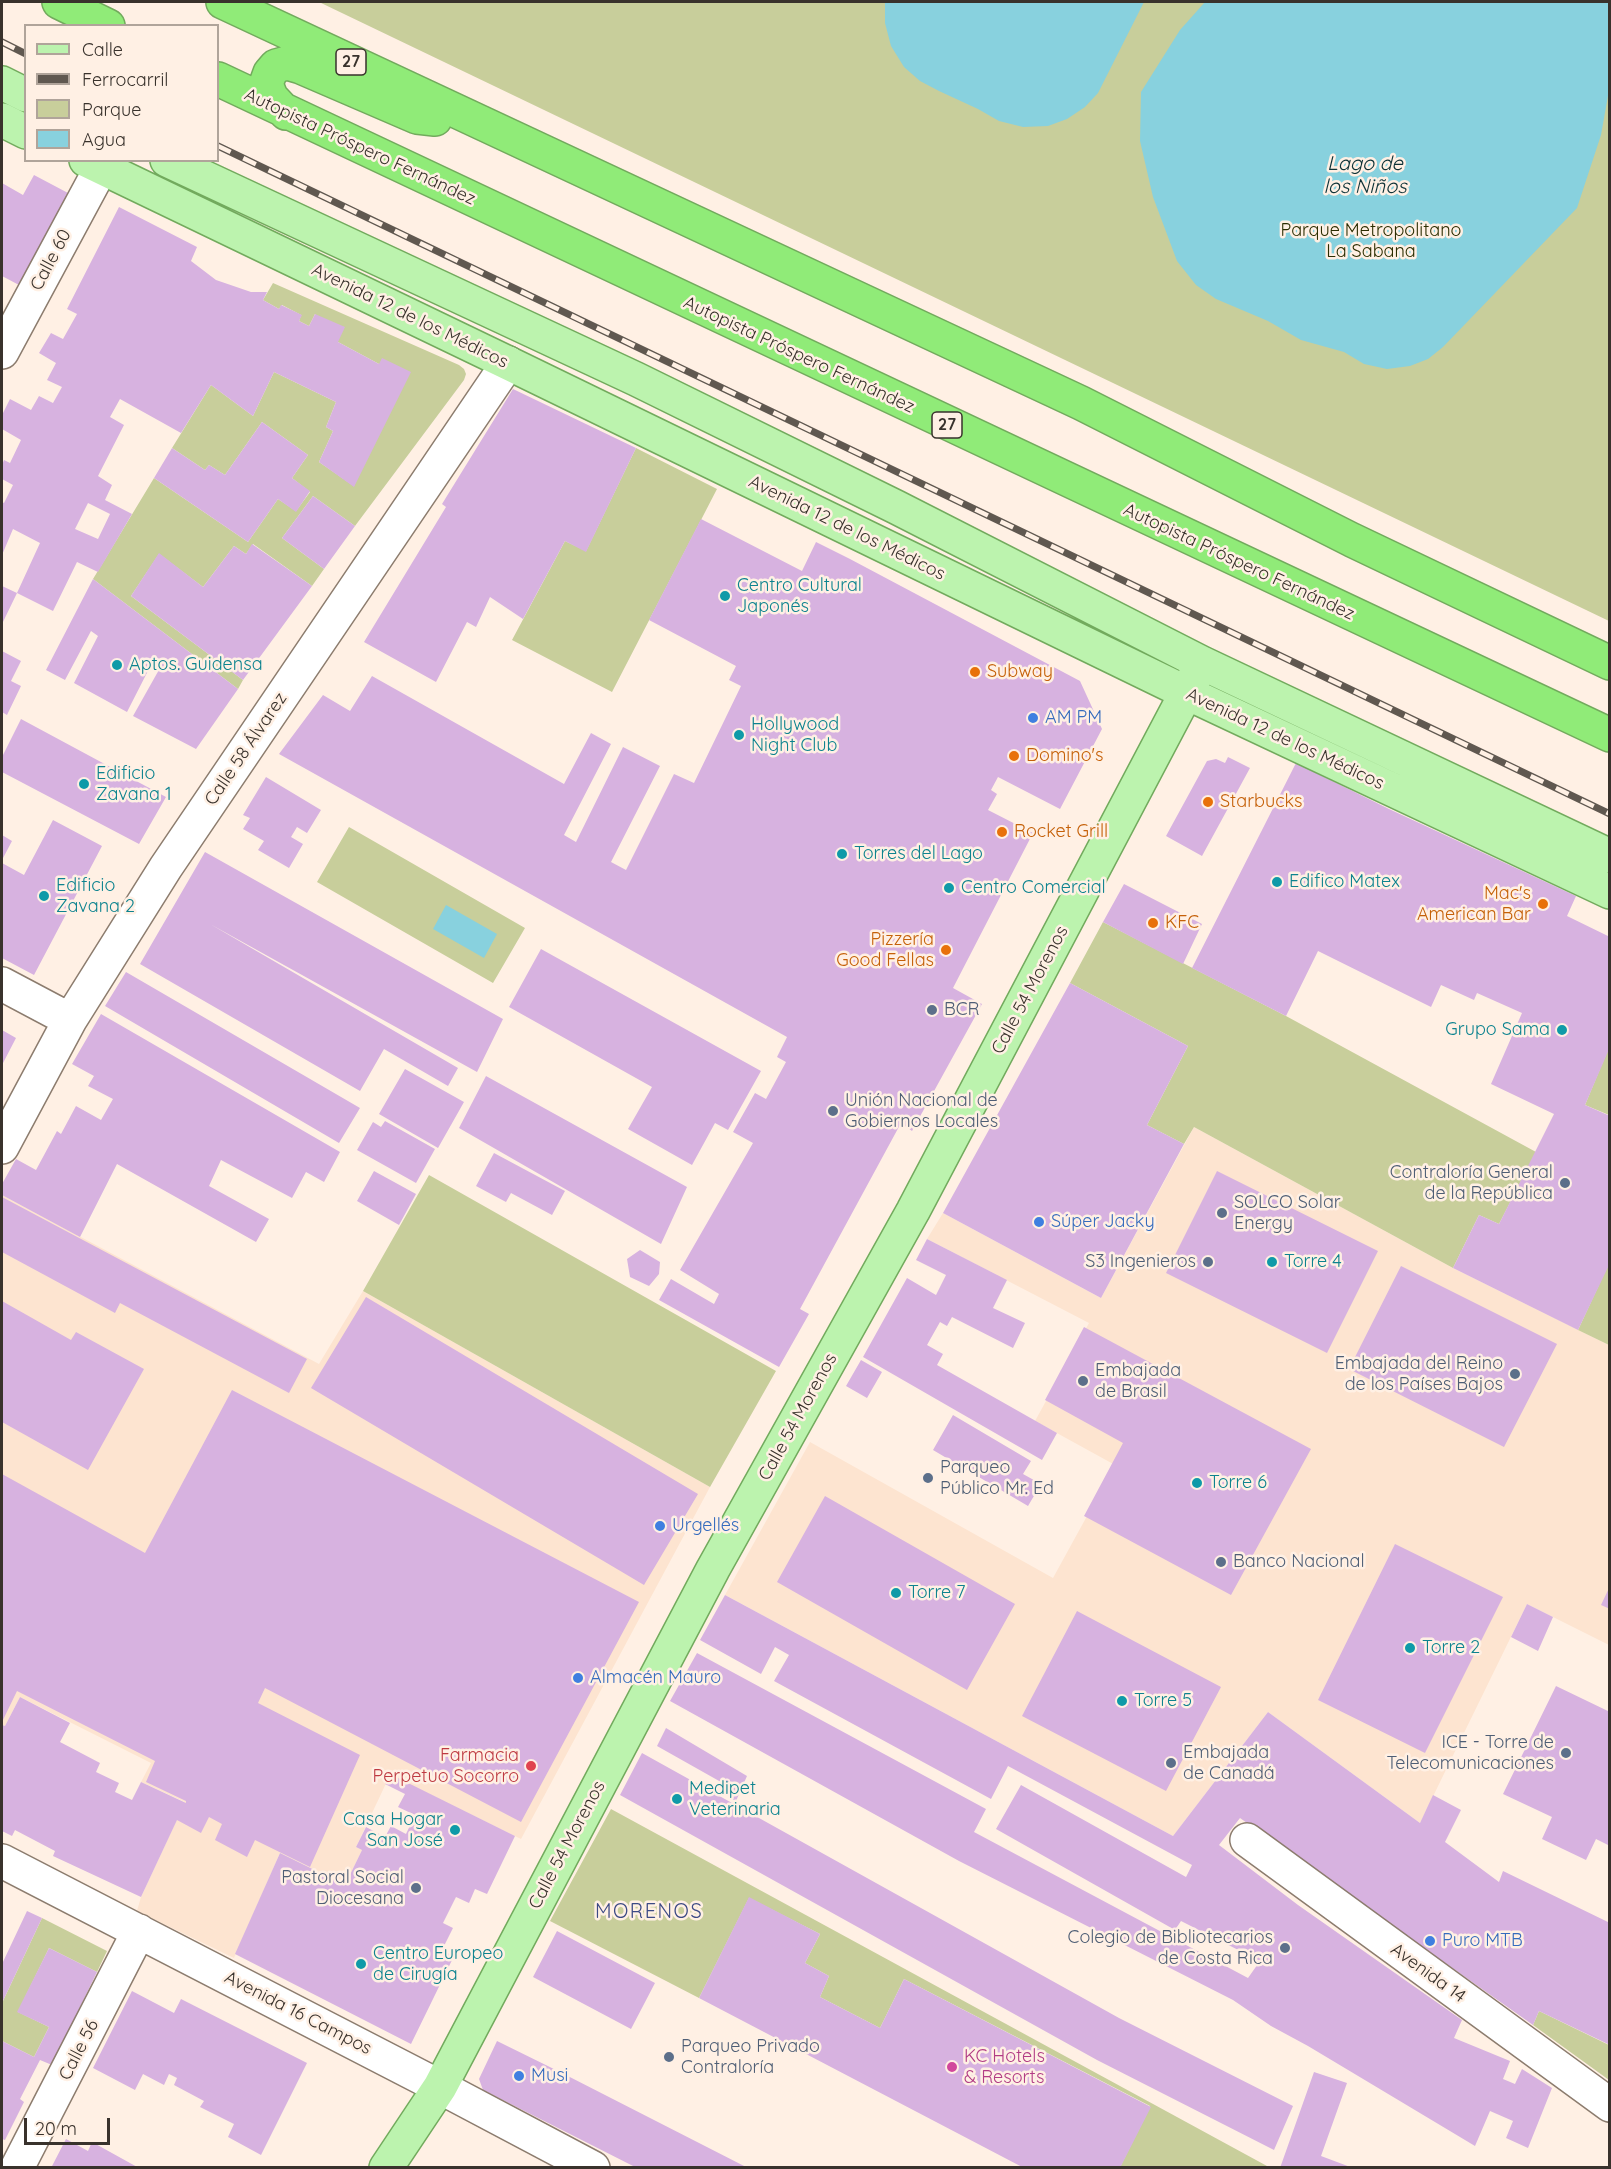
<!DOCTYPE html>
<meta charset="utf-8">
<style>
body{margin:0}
#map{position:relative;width:1611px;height:2169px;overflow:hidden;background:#fff0e4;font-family:Quicksand,sans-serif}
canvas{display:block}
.frame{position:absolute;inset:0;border:3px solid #39322c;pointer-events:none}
.legend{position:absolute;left:24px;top:24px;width:195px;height:138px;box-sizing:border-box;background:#fff0e4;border:2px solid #b0a49a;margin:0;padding:8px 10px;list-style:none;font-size:18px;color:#39322c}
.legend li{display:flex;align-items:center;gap:12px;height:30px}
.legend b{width:30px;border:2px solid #b0a49a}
.scale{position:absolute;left:24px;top:2118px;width:86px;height:27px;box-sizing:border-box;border:3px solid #39322c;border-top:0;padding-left:8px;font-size:18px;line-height:21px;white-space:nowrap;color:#39322c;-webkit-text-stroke:4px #fff0e4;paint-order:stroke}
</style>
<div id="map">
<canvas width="1611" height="2169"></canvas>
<div class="frame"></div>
<ul class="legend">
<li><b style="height:8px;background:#bcf3ae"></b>Calle</li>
<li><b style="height:8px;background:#605850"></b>Ferrocarril</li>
<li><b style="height:16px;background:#c8ce9b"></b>Parque</li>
<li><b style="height:16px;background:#88d1de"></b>Agua</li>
</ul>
<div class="scale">20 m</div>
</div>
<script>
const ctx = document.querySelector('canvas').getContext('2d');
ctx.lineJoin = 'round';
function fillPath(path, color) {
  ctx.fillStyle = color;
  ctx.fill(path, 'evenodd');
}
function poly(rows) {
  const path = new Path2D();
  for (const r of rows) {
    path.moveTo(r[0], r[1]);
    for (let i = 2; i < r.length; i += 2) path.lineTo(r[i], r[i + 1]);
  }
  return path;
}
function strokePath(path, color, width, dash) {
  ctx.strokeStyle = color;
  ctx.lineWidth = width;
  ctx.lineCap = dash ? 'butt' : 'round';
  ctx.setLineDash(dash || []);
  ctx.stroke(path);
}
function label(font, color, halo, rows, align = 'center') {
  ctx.font = font + ' Quicksand,sans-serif';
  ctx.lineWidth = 5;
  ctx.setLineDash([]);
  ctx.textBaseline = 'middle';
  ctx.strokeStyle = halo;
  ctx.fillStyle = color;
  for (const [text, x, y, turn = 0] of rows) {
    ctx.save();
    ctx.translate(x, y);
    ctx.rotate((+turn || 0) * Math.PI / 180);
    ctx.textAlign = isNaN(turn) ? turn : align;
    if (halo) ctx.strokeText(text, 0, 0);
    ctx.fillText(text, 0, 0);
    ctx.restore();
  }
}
fillPath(poly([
 [1194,1127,1453,1268,1609,1345,1609,1645,1527,1604,1420,1823,1268,1712,1173,1836,725,1595,810,1442,1053,1578,1115,1465,1035,1421,1089,1323,927,1239,943,1213,1101,1298],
 [2,1195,319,1364,363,1291,710,1487,521,1839,390,1775,356,1847,362,1850,345,1885,280,1853,234,1958,137,1911,141,1897,185,1802,141,1782,151,1763,20,1697,5,1726,2,1725]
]), '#fde4d0');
fillPath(poly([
 [319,2,1609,2,1609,621],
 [273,283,459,365,464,369,466,374,464,380,355,526,313,496,282,538,324,569,312,586,253,544,246,554,234,546,203,587,159,554,131,596,243,680,238,689,93,579,154,478,248,542,278,499,296,511,310,492,292,478,308,455,262,422,225,475,209,465,205,470,172,448,211,385,253,416,274,372,336,402,326,427,333,431,319,462,354,486,379,364,338,342,315,314,309,326,299,321,301,315,282,305,279,309,263,300],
 [636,448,717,489,612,692,512,640,565,541,586,551],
 [349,827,525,928,493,983,317,882],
 [1103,922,1286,1016,1536,1152,1499,1224,1479,1215,1453,1268,1194,1127,1184,1144,1147,1125,1188,1046,1070,983],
 [1609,1047,1609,1115,1585,1105],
 [429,1175,776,1371,710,1487,363,1291],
 [1609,1263,1609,1345,1578,1330],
 [611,1809,1267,2166,1266,2168,1120,2167,1150,2106,904,1979,880,2028,820,1997,829,1976,805,1963,820,1934,749,1898,699,1998,550,1921],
 [42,1918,107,1951,97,1972,49,1948,18,2012,49,2027,34,2057,2,2041,2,2003],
 [1539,2011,1609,2045,1609,2080,1533,2025]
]), '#c8ce9b');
fillPath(poly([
 [885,2,1144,2,1098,93,1085,107,1067,119,1048,126,1023,127,999,121,978,109,939,91,920,81,904,67,891,46,885,23],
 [1205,2,1609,2,1609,90,1601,135,1577,208,1443,347,1428,359,1410,366,1387,369,1364,364,1344,352,1301,340,1268,321,1216,299,1196,285,1177,261,1153,197,1140,141,1141,92,1180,30],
 [446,905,497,934,484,958,433,929]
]), '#88d1de');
fillPath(poly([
 [34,175,68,193,19,285,2,276,2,183,23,195],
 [119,207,197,247,191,261,216,280,251,292,267,292,263,300,279,309,281,305,302,315,299,321,309,326,315,314,345,327,338,342,379,364,382,358,411,372,354,487,319,462,333,431,326,427,336,402,274,372,253,416,211,385,181,433,120,399,110,417,124,425,98,476,112,485,105,500,132,514,98,572,77,562,53,611,17,593,40,543,13,529,2,555,2,502,4,503,13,485,2,479,2,465,4,460,10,463,21,440,2,429,2,415,10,399,31,410,39,396,53,403,62,387,47,380,56,363,39,353,51,333,63,339,77,314,67,309],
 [88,503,110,514,98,539,75,529],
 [513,389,636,448,586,552,565,541,523,619,490,597,476,627,467,622,436,682,364,642,446,507,442,504],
 [262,422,308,455,292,478,310,491,296,512,278,499,248,542,154,478,172,448,205,470,209,465,225,475],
 [313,496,355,526,324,569,282,538],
 [701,519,802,571,816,542,850,559,1080,681,1102,729,1060,809,998,777,991,790,997,794,988,810,1033,833,953,988,982,1004,912,1131,901,1123,800,1309,809,1314,779,1367,659,1300,671,1279,714,1304,719,1294,680,1270,753,1143,733,1132,755,1093,766,1099,786,1062,777,1057,787,1037,279,754,323,695,350,711,372,676,564,784,591,733,611,744,564,835,576,842,623,747,660,766,611,862,626,870,674,774,694,783,741,686,729,680,736,666,649,620],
 [252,544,312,586,243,680,131,596,159,553,203,587,234,546,246,554],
 [93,579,238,689,196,749,133,716,160,668,152,663,127,712,74,683,98,636,91,631,65,680,46,670],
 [2,586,17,593,2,624],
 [2,651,21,661,11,681,21,686,7,715,2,712],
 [21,719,166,797,139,844,2,772,2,757],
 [1228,757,1250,768,1202,856,1166,836,1207,761,1216,759,1225,763],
 [1296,763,1389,809,1576,896,1567,916,1610,937,1610,1047,1585,1105,1610,1116,1610,1263,1578,1330,1453,1268,1479,1215,1499,1224,1554,1114,1491,1084,1522,1013,1477,993,1474,1000,1441,985,1431,1007,1318,951,1286,1016,1192,968],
 [266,777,321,810,307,833,297,827,291,837,303,844,289,868,258,850,264,841,243,829,250,818,243,815],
 [53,820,102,846,34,975,2,958,2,863,24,875],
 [2,835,12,841,2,860],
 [205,852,503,1019,477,1072,210,924,458,1068,448,1086,384,1049,360,1091,140,964],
 [1124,884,1202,924,1183,964,1103,922],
 [541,949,761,1071,728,1130,715,1123,692,1165,628,1129,652,1087,509,1007],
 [126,972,360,1108,339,1143,105,1006],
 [1070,983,1188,1046,1147,1125,1184,1144,1101,1298,943,1213],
 [101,1014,340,1152,324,1182,306,1172,292,1198,221,1160,209,1186,269,1219,256,1242,117,1164,80,1237,2,1195,2,1184,16,1159,36,1170,57,1131,61,1134,76,1106,101,1120,113,1099,88,1086,94,1076,72,1064],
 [2,1030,16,1038,2,1065],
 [405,1069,464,1102,438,1148,379,1114],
 [486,1076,687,1187,661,1244,459,1128],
 [385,1121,435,1149,416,1183,357,1150,373,1122,381,1127],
 [494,1153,565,1191,552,1215,511,1193,506,1202,476,1186],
 [374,1171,416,1194,399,1225,357,1201],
 [1217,1171,1378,1251,1327,1353,1166,1273],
 [2,1197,307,1359,289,1393,120,1303,115,1313,2,1252],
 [927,1239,1007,1280,993,1308,1025,1323,1013,1348,952,1317,947,1326,940,1322,927,1345,943,1354,937,1365,1057,1433,1042,1460,863,1357,907,1278,936,1295,946,1275,916,1260],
 [640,1250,660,1262,659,1274,649,1286,630,1277,627,1259],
 [1401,1266,1557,1344,1504,1447,1349,1369],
 [366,1297,698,1494,644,1585,311,1388],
 [2,1301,71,1340,76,1332,144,1369,88,1470,2,1422],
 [1084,1327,1311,1449,1231,1595,1084,1516,1123,1443,1045,1400],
 [861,1360,882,1372,867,1398,846,1386],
 [232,1390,639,1602,521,1822,265,1688,258,1703,360,1755,310,1867,255,1840,247,1857,215,1840,222,1824,209,1817,201,1833,177,1820,141,1897,53,1856,55,1851,15,1830,12,1836,2,1831,2,1725,5,1726,20,1697,70,1723,60,1742,100,1763,96,1772,119,1783,115,1792,132,1800,141,1782,186,1803,186,1801,146,1782,155,1761,17,1691,2,1722,2,1474,145,1553],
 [953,1415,1031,1461,1023,1474,1041,1484,1028,1506,933,1450],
 [825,1496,1015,1604,967,1690,777,1582],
 [1395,1544,1503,1597,1425,1753,1318,1700],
 [1610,1586,1610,1609,1601,1605],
 [725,1595,1173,1836,1268,1712,1420,1823,1433,1795,1461,1810,1445,1842,1499,1882,1503,1871,1610,1923,1610,2045,1539,2011,1533,2025,1240,1818,1219,1845,1298,1905,1462,2020,1454,2038,1510,2061,1503,2079,1515,2084,1522,2069,1552,2088,1528,2148,1506,2138,1513,2121,1490,2111,1475,2146,1308,2046,1271,2026,1233,2000,959,1861,670,1701,697,1653,986,1809,974,1832,1248,1978,1260,1961,1181,1921,1175,1930,996,1829,1021,1785,1186,1877,1192,1865,1008,1766,991,1799,774,1681,789,1655,775,1647,761,1674,700,1640],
 [1527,1604,1553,1617,1538,1651,1511,1637],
 [1077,1611,1221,1687,1166,1791,1022,1716],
 [1556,1686,1610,1712,1610,1846,1596,1839,1586,1860,1542,1839,1552,1817,1503,1794],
 [666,1728,747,1776,736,1801,732,1799,728,1786,657,1746],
 [642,1753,1119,2018,1293,2106,1274,2150,1097,2060,620,1795],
 [390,1774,515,1836,487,1894,475,1889,469,1903,456,1897,443,1923,453,1928,442,1950,454,1956,411,2044,235,1954,280,1853,345,1885,362,1850,356,1847,366,1827,385,1837,391,1826,406,1834,415,1815,398,1807,405,1794,385,1784],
 [749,1897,820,1934,805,1963,829,1976,820,1997,880,2028,904,1979,1151,2107,1120,2168,1024,2168,699,1998],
 [27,1911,42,1918,2,2003,2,1964],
 [557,1931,655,1983,631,2029,533,1977],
 [49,1948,97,1972,52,2065,40,2060,20,2099,24,2102,5,2140,2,2139,2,2041,34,2057,49,2027,17,2012],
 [132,1991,174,2013,181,1999,307,2063,261,2155,228,2137,234,2124,200,2107,204,2101,174,2085,177,2078,169,2074,164,2085,143,2074,135,2090,93,2068],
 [497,2041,560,2072,748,2168,637,2168,483,2090,479,2079],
 [1314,2072,1347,2083,1321,2156,1353,2168,1280,2168],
 [66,2139,88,2151,92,2142,139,2168,51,2168]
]), '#d7b2e0');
const minor = poly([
 [2,352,101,168],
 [2,984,70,1020],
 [2,1147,70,1020,166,867,508,363],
 [1247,1840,1610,2105],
 [2,1861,440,2087,593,2168],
 [17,2168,139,1931]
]);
const major = poly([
 [2,83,26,95],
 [2,120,26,132],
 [86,160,508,363,1187,693,1610,892],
 [167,160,636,379,896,507,1202,663,1610,856],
 [386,2168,440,2087,713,1569,913,1211,1202,663]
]);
const highway = poly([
 [59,2,108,26],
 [223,2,1081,403,1352,540,1610,663],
 [218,79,1610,735],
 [286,113,271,97,266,84,270,73,276,66,287,63,301,67,417,117,435,119]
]);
strokePath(minor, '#8c7c6e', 36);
strokePath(major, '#72aa5d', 36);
strokePath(highway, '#72aa5d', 36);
strokePath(minor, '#fff', 33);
strokePath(major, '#bcf3ae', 33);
strokePath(highway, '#90eb78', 33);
const rail = poly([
 [2,42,26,54],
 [218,146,1610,814]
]);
strokePath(rail, '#605850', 7);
strokePath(rail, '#fff0e4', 4.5, [14]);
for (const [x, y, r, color] of [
 [725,596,6,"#0f9aa8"],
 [117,665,6,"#0f9aa8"],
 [975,672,6,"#e8710a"],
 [1033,718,6,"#3f7fe0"],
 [739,735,6,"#0f9aa8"],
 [1014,756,6,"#e8710a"],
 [84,784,6,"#0f9aa8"],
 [1208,802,6,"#e8710a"],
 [1002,832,6,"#e8710a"],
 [842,854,6,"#0f9aa8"],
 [1277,882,6,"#0f9aa8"],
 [949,888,6,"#0f9aa8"],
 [44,896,6,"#0f9aa8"],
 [1543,904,6,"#e8710a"],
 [1153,923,6,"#e8710a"],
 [946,950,6,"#e8710a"],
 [932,1010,6,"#5c6f8a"],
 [1562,1030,6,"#0f9aa8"],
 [833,1111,6,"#5c6f8a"],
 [1565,1183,6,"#5c6f8a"],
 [1222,1213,6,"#5c6f8a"],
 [1039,1222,6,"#3f7fe0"],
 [1208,1262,6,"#5c6f8a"],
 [1272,1262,6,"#0f9aa8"],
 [1515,1374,6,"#5c6f8a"],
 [1083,1381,6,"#5c6f8a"],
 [928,1478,6,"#5c6f8a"],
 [1197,1483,6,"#0f9aa8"],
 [660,1526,6,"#3f7fe0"],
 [1221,1562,6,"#5c6f8a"],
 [896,1593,6,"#0f9aa8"],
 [1410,1648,6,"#0f9aa8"],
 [578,1678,6,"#3f7fe0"],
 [1122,1701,6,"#0f9aa8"],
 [1566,1753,6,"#5c6f8a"],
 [1171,1763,6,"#5c6f8a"],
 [531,1766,6,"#e0444e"],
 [677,1799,6,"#0f9aa8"],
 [455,1830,6,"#0f9aa8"],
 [416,1888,6,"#5c6f8a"],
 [1430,1941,6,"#3f7fe0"],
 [1285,1948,6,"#5c6f8a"],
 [361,1964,6,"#0f9aa8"],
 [669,2057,6,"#5c6f8a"],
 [952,2067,6,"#d1479c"],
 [519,2076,6,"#3f7fe0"]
]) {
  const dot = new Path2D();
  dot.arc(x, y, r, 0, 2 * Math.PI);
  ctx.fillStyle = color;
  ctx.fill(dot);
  strokePath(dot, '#fff0e4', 2);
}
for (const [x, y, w] of [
 [351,62,30],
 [947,425,30]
]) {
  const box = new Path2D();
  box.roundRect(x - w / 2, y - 13, w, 26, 4.5);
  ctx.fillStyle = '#fff0e4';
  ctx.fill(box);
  strokePath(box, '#39322c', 1.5);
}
label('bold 16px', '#39322c', null, [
 ["27",351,62],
 ["27",947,425]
]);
label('18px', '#39322c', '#fff0e4', [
 ["Autopista Próspero Fernández",360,147,25],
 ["Calle 60",51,260,-62],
 ["Avenida 12 de los Médicos",410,316,26],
 ["Autopista Próspero Fernández",799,355,25],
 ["Avenida 12 de los Médicos",847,528,26],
 ["Autopista Próspero Fernández",1239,562,25],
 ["Avenida 12 de los Médicos",1285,739,25],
 ["Calle 58 Álvarez",246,749,-56],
 ["Calle 54 Morenos",1030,990,-62],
 ["Calle 54 Morenos",798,1417,-61],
 ["Calle 54 Morenos",567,1845,-62],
 ["Avenida 14",1428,1973,36],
 ["Avenida 16 Campos",298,2013,27],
 ["Calle 56",79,2050,-63]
]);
label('18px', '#2b2d01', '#fff0e4', [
 ["Parque Metropolitano",1371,231],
 ["La Sabana",1371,252]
]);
label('18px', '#0d838f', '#fff0e4', [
 ["Centro Cultural",737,586],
 ["Japonés",737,607],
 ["Aptos. Guidensa",129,665],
 ["Hollywood",751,725],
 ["Night Club",751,746],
 ["Edificio",96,774],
 ["Zavana 1",96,795],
 ["Torres del Lago",854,854],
 ["Edifico Matex",1289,882],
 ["Edificio",56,886],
 ["Zavana 2",56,907],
 ["Centro Comercial",961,888],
 ["Grupo Sama",1550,1030,"right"],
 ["Torre 4",1284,1262],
 ["Torre 6",1209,1483],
 ["Torre 7",908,1593],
 ["Torre 2",1422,1648],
 ["Torre 5",1134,1701],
 ["Medipet",689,1789],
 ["Veterinaria",689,1810],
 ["Casa Hogar",443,1820,"right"],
 ["San José",443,1841,"right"],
 ["Centro Europeo",373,1954],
 ["de Cirugía",373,1975]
], 'left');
label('18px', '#c56008', '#fff0e4', [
 ["Subway",987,672],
 ["Domino's",1026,756],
 ["Starbucks",1220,802],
 ["Rocket Grill",1014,832],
 ["Mac's",1531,894,"right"],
 ["American Bar",1531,915,"right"],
 ["KFC",1165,923],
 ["Pizzería",934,940,"right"],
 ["Good Fellas",934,961,"right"]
], 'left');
label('18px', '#366cbe', '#fff0e4', [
 ["AM PM",1045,718],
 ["Súper Jacky",1051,1222],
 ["Urgellés",672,1526],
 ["Almacén Mauro",590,1678],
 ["Puro MTB",1442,1941],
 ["Musi",531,2076]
], 'left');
label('18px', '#4e5e75', '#fff0e4', [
 ["BCR",944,1010],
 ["Unión Nacional de",845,1101],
 ["Gobiernos Locales",845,1122],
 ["Contraloría General",1553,1173,"right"],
 ["de la República",1553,1194,"right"],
 ["SOLCO Solar",1234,1203],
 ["Energy",1234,1224],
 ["S3 Ingenieros",1196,1262,"right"],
 ["Embajada del Reino",1503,1364,"right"],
 ["de los Países Bajos",1503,1385,"right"],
 ["Embajada",1095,1371],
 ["de Brasil",1095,1392],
 ["Parqueo",940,1468],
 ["Público Mr. Ed",940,1489],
 ["Banco Nacional",1233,1562],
 ["ICE - Torre de",1554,1743,"right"],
 ["Telecomunicaciones",1554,1764,"right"],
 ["Embajada",1183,1753],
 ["de Canadá",1183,1774],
 ["Pastoral Social",404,1878,"right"],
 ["Diocesana",404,1899,"right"],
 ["Colegio de Bibliotecarios",1273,1938,"right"],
 ["de Costa Rica",1273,1959,"right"],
 ["Parqueo Privado",681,2047],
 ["Contraloría",681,2068]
], 'left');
label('18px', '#be3a42', '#fff0e4', [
 ["Farmacia",519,1756],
 ["Perpetuo Socorro",519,1777]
], 'right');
label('18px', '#b23c85', '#fff0e4', [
 ["KC Hotels",964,2057],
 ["& Resorts",964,2078]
], 'left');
label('italic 20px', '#0d3237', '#fff0e4', [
 ["Lago de",1365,164],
 ["los Niños",1365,187]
]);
ctx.letterSpacing = '1.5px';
label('20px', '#3c4a85', '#fff0e4', [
 ["MORENOS",649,1912]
]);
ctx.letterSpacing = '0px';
</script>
